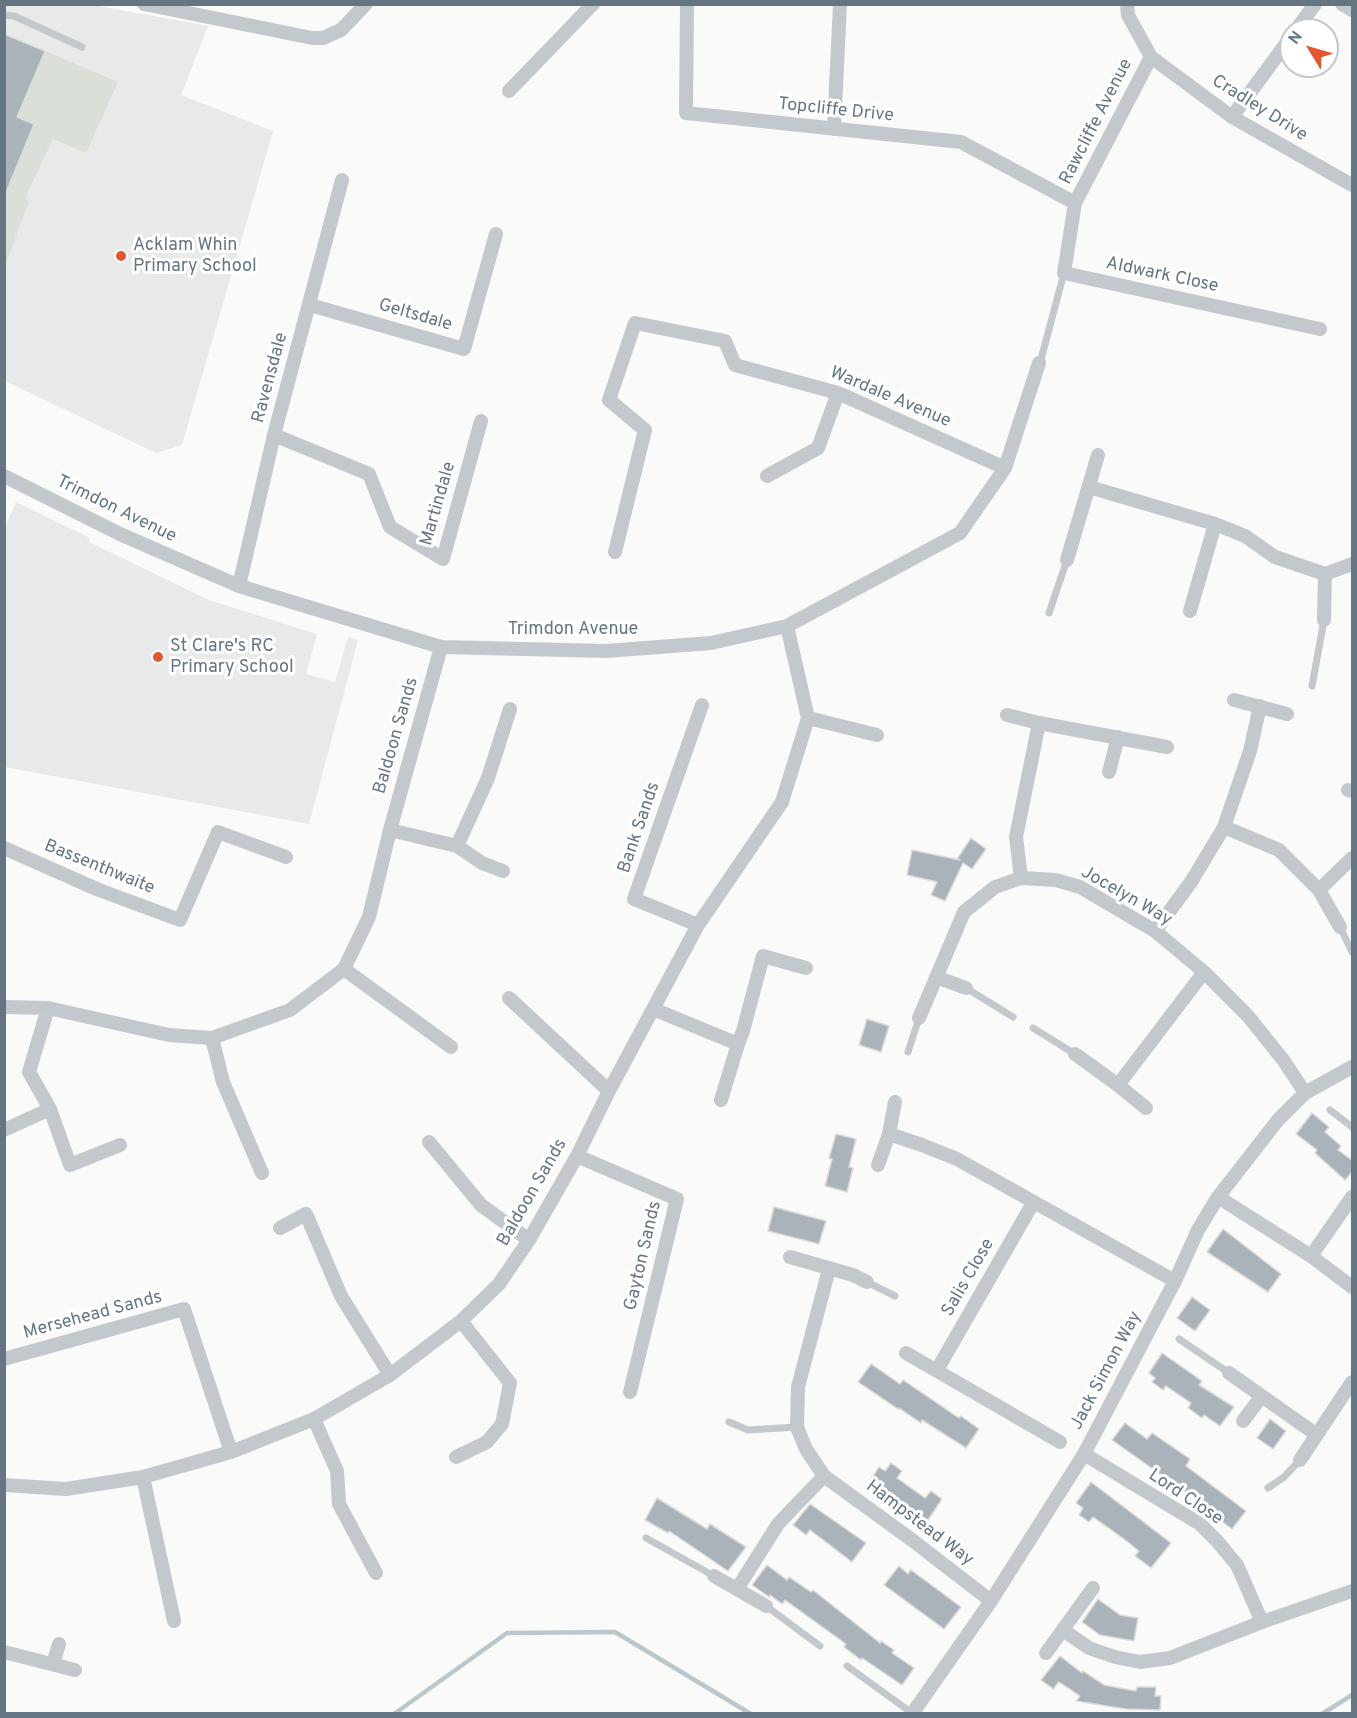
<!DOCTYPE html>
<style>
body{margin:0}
#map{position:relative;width:1357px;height:1718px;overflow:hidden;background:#fafaf8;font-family:Overpass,sans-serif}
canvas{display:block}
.frame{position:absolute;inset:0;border:6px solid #657683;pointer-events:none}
.north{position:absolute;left:1279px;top:18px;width:60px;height:60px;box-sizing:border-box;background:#fff;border:2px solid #c1c8cd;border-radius:50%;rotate:307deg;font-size:16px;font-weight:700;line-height:24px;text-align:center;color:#657683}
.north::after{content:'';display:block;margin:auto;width:21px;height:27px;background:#e4572e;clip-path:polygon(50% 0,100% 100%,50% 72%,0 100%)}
</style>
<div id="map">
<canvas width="1357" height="1718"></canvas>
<div class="frame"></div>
<div class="north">N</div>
</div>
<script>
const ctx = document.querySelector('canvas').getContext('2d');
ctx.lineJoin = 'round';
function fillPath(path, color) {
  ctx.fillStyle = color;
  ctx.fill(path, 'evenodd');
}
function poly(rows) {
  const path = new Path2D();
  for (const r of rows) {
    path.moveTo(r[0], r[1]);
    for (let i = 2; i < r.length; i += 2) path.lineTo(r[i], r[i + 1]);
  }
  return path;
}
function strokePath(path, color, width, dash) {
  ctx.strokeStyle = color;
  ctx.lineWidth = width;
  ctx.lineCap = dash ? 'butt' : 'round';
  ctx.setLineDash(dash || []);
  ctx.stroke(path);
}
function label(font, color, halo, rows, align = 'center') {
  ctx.font = font + ' Overpass,sans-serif';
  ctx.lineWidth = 6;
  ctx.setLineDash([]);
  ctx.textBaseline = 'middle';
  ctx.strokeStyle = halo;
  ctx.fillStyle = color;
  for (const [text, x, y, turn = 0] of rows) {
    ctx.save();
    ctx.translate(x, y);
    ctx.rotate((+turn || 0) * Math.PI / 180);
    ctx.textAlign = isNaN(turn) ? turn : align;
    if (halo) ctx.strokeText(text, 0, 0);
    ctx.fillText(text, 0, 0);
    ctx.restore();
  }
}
fillPath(poly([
 [4,5,93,5,208,26,181,95,273,131,182,445,156,453,5,381],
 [16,502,90,538,89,542,209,600,317,634,306,674,335,682,348,637,358,640,309,824,5,767,4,529]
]), '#e8e9e9');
fillPath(poly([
 [45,51,118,82,86,153,53,139,25,198,29,202,5,265,5,181,10,183,34,124,17,117]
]), '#dadfd7');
strokePath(poly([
 [394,1714,507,1633,615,1632,751,1714],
 [1322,1714,1352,1695]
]), '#bbc7cb', 4.5);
const building = poly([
 [4,34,45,51,17,117,34,124,5,195,4,34],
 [971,838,986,849,972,869,963,863,945,901,931,895,937,882,907,875,912,850,960,860,957,859,971,838],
 [867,1019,889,1026,881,1052,859,1045,867,1019],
 [1312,1113,1329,1127,1325,1132,1341,1146,1338,1150,1353,1161,1353,1171,1345,1180,1315,1153,1317,1150,1296,1134,1312,1113],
 [836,1134,856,1139,849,1167,853,1168,847,1192,825,1186,832,1159,829,1158,836,1134],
 [774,1207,826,1221,819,1244,768,1231,774,1207],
 [1223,1229,1281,1274,1268,1292,1207,1252,1223,1229],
 [1192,1297,1210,1310,1195,1331,1177,1318,1192,1297],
 [1162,1353,1202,1381,1199,1385,1234,1407,1220,1426,1204,1415,1202,1418,1188,1408,1191,1403,1166,1386,1163,1390,1152,1382,1155,1378,1149,1373,1162,1353],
 [871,1364,900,1384,903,1380,959,1418,961,1416,979,1429,966,1448,922,1420,921,1423,899,1408,898,1409,858,1382,871,1364],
 [1270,1419,1286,1431,1273,1449,1257,1438,1270,1419],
 [1125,1423,1147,1439,1152,1433,1190,1459,1186,1466,1246,1511,1232,1529,1219,1519,1221,1517,1112,1440,1125,1423],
 [891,1463,902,1471,897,1478,925,1498,931,1491,942,1499,926,1523,908,1510,910,1508,869,1482,879,1467,885,1471,891,1463],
 [1091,1482,1171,1543,1151,1568,1135,1556,1139,1551,1124,1539,1093,1517,1089,1522,1079,1515,1083,1508,1076,1503,1091,1482],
 [657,1498,707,1529,710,1524,746,1547,728,1571,669,1531,668,1533,645,1520,657,1498],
 [810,1504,866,1543,852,1562,810,1530,806,1535,793,1525,810,1504],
 [767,1565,787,1580,789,1577,811,1592,813,1590,880,1643,881,1641,894,1650,892,1653,914,1668,902,1685,862,1658,861,1660,844,1647,846,1644,785,1600,782,1604,770,1595,769,1597,752,1585,767,1565],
 [899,1566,908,1574,911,1570,961,1607,944,1629,884,1585,899,1566],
 [1098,1599,1120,1615,1138,1618,1134,1641,1100,1635,1082,1622,1098,1599],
 [1060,1656,1082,1673,1083,1671,1104,1685,1136,1691,1137,1687,1156,1687,1155,1696,1161,1696,1160,1710,1126,1709,1076,1701,1080,1696,1059,1682,1053,1689,1041,1680,1060,1656]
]);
fillPath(building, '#aab3b9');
strokePath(building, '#dcdcda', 1.5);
strokePath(poly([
 [4,15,14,16,82,47],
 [1040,363,1064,273],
 [1049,613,1067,560],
 [1312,686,1324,620],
 [1340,927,1352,952],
 [966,988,1013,1017],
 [1033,1028,1075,1054],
 [908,1052,919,1018],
 [1330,1110,1352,1127],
 [867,1282,895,1296],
 [1179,1339,1229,1373],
 [729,1422,748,1430,797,1427],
 [1268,1488,1284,1477,1300,1460],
 [646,1538,714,1576],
 [766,1606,820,1646],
 [847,1666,912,1713]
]), '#c3c8cc', 7);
strokePath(poly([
 [144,4,312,38,323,38,341,30,366,4],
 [687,4,686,113,961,142,1075,203],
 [1127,4,1128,15,1151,57,1232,117,1352,185],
 [1342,4,1352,10],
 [1296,30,1315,4],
 [1151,57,1075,203,1064,273,1320,329],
 [509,91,593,4],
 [1232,117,1291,37],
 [834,129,840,4],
 [310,305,464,349,496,234],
 [274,435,369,474,390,527,443,559,481,421],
 [4,476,120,534,239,586,441,647,606,651,711,643,787,626,960,533,1005,468,1039,363],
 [767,476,818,448,838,393],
 [1089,487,1215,524,1245,536,1275,557,1325,574,1352,564],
 [615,552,645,430,609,400,635,323,725,341,735,365,838,393,1005,468],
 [1067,560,1098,455],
 [239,586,274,435,342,180],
 [1190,611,1215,524],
 [1324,620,1325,574],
 [1234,700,1287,714],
 [1007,715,1039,723,1167,747],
 [808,718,877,735],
 [1109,772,1118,737],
 [1348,790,1352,791],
 [1224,827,1279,850,1319,890,1340,927],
 [390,830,457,846,488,778,510,709],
 [457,846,482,863,503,871],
 [4,848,99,890,180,920,218,832,286,857],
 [1021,878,1016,837,1039,723],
 [1319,890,1352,858],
 [698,925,634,899,702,705],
 [1155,931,1191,882,1224,827,1250,751,1260,706],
 [344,969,451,1047],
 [936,977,966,988],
 [509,998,609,1091],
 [4,1007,48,1008,169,1035,212,1038,290,1010,344,969,369,917,390,830,441,647],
 [653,1009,738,1044,743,1031,763,956,806,968],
 [919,1018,964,912,995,887,1021,878,1056,880,1080,887,1155,931,1204,972,1248,1016,1284,1061,1305,1093],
 [212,1038,223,1082,262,1173],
 [1075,1054,1118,1085,1146,1108],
 [1118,1085,1204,972],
 [721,1100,738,1044],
 [50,1109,70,1165,120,1145],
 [4,1130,50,1109,29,1072,48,1008],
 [889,1134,922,1145,957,1159,1175,1281],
 [429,1142,481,1205,529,1240],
 [577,1156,677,1199,630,1392],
 [878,1165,889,1134,895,1102],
 [1218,1197,1311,1256,1352,1287],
 [280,1228,306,1214,341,1296,390,1375],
 [1311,1256,1352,1197],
 [790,1257,853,1275,867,1282],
 [829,1269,798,1387,797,1427,806,1449,824,1476,912,1540,991,1601],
 [906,1353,1060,1442],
 [4,1359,184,1309,231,1452],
 [937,1370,1033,1203],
 [1229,1373,1317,1435],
 [314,1419,337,1471,339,1504,376,1573],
 [1243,1421,1261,1397],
 [1084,1454,1200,1524,1217,1541,1237,1565,1262,1622],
 [456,1457,487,1442,502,1424,510,1383,461,1321],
 [1300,1460,1352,1382],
 [143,1477,174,1621],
 [4,1485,66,1489,143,1477,231,1452,314,1419,390,1375,461,1321,499,1284,529,1240,577,1156,609,1091,698,925,782,802,808,718,787,626],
 [714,1576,766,1606],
 [737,1589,778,1524,824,1476],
 [1063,1630,1089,1648,1115,1657,1140,1662,1170,1658,1262,1622,1352,1591],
 [4,1652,75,1670],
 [1046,1653,1093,1588],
 [53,1664,59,1644],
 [912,1714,991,1601,1084,1454,1175,1281,1198,1230,1218,1197,1278,1120,1305,1093,1352,1067]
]), '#c3c8cc', 14);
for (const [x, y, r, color] of [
 [121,256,6,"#e4572e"],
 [158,657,6,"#e4572e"]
]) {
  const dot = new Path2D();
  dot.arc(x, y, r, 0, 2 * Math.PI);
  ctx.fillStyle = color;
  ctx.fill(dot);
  strokePath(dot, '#fff', 2);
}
label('18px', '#657683', '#fff', [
 ["Cradley Drive",1259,109,32],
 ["Topcliffe Drive",836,111,6],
 ["Rawcliffe Avenue",1097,122,-63],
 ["Aldwark Close",1162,276,12],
 ["Geltsdale",415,316,16],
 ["Ravensdale",271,378,-75],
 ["Wardale Avenue",890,398,23],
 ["Martindale",439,504,-74],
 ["Trimdon Avenue",116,510,26],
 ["Trimdon Avenue",573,630],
 ["Baldoon Sands",397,736,-74],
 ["Bank Sands",640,828,-71],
 ["Bassenthwaite",99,868,22],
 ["Jocelyn Way",1126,897,30],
 ["Baldoon Sands",533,1193,-60],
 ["Gayton Sands",644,1256,-77],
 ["Salis Close",969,1278,-60],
 ["Mersehead Sands",93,1316,-15],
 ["Jack Simon Way",1107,1371,-62],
 ["Lord Close",1185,1498,34],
 ["Hampstead Way",919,1524,37]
]);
label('18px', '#657683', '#fff', [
 ["Acklam Whin",133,246],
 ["Primary School",133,267],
 ["St Clare's RC",170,647],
 ["Primary School",170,668]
], 'left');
</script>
